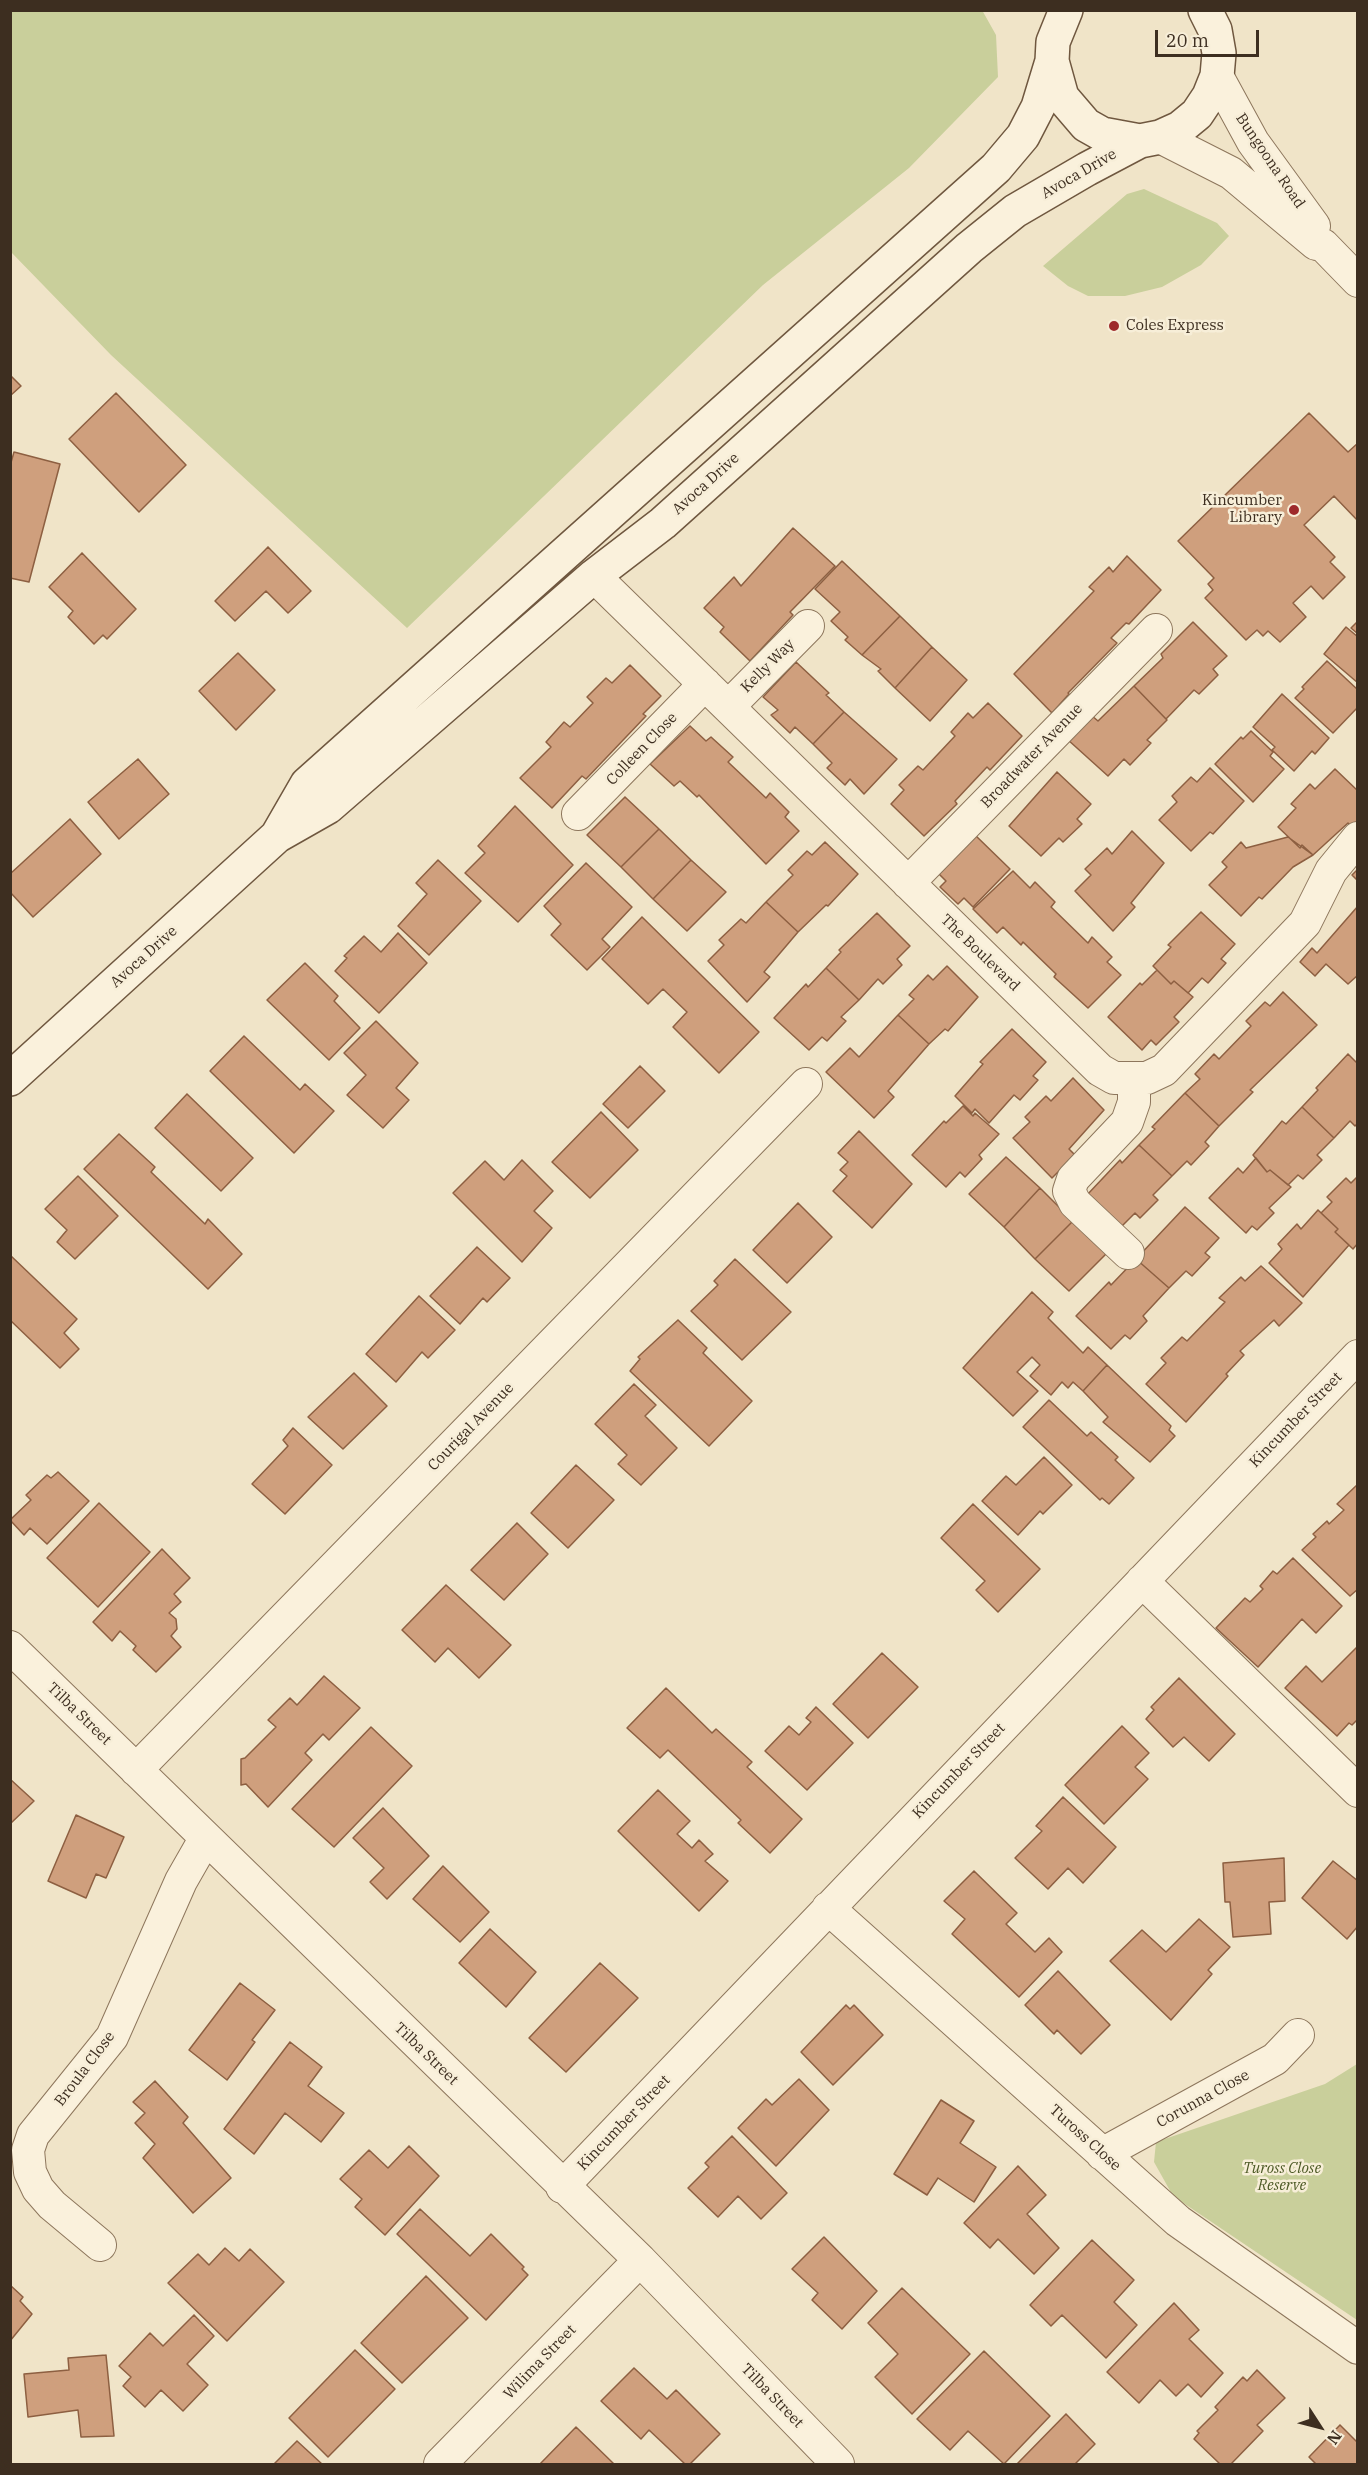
<!DOCTYPE html>
<style>
body{margin:0}
#map{position:relative;width:1368px;height:2475px;overflow:hidden;background:#f0e4c8;font-family:"IBM Plex Serif",serif}
canvas{display:block}
.frame{position:absolute;inset:0;border:12px solid #3d2e20;pointer-events:none}
.north{position:absolute;left:1290px;top:2397px;width:60px;height:60px;-webkit-text-stroke:4px #f7eed8;paint-order:stroke;rotate:126deg;font-size:16px;font-weight:700;line-height:24px;text-align:center;color:#3d2e20}
.north::after{content:'';display:block;margin:auto;width:21px;height:27px;background:#3d2e20;clip-path:polygon(50% 0,100% 100%,50% 72%,0 100%)}
.scale{position:absolute;left:1155px;top:30px;width:104px;height:27px;box-sizing:border-box;border:3px solid #3d2e20;border-top:0;padding-left:8px;font-size:18px;line-height:21px;white-space:nowrap;color:#3d2e20;-webkit-text-stroke:4px #f7eed8;paint-order:stroke}
</style>
<div id="map">
<canvas width="1368" height="2475"></canvas>
<div class="frame"></div>
<div class="north">N</div>
<div class="scale">20 m</div>
</div>
<script>
const ctx = document.querySelector('canvas').getContext('2d');
ctx.lineJoin = 'round';
function fillPath(path, color) {
  ctx.fillStyle = color;
  ctx.fill(path, 'evenodd');
}
function poly(rows) {
  const path = new Path2D();
  for (const r of rows) {
    path.moveTo(r[0], r[1]);
    for (let i = 2; i < r.length; i += 2) path.lineTo(r[i], r[i + 1]);
  }
  return path;
}
function strokePath(path, color, width, dash) {
  ctx.strokeStyle = color;
  ctx.lineWidth = width;
  ctx.lineCap = dash ? 'butt' : 'round';
  ctx.setLineDash(dash || []);
  ctx.stroke(path);
}
function label(font, color, halo, rows, align = 'center') {
  ctx.font = font + ' "IBM Plex Serif",serif';
  ctx.lineWidth = 5;
  ctx.setLineDash([]);
  ctx.textBaseline = 'middle';
  ctx.strokeStyle = halo;
  ctx.fillStyle = color;
  for (const [text, x, y, turn = 0] of rows) {
    ctx.save();
    ctx.translate(x, y);
    ctx.rotate((+turn || 0) * Math.PI / 180);
    ctx.textAlign = isNaN(turn) ? turn : align;
    if (halo) ctx.strokeText(text, 0, 0);
    ctx.fillText(text, 0, 0);
    ctx.restore();
  }
}
fillPath(poly([
 [982,10,996,35,998,77,909,168,763,285,407,628,111,355,11,252,11,11],
 [1144,189,1217,223,1229,236,1201,265,1162,287,1125,296,1088,296,1068,286,1043,266,1127,194],
 [1357,2064,1357,2320,1173,2196,1154,2162,1156,2142,1325,2084]
]), '#c9cf9b');
const building = poly([
 [10,375,21,386,10,396,10,375],
 [116,393,186,465,139,512,69,439,116,393],
 [1309,413,1348,452,1358,443,1358,521,1334,496,1304,525,1335,557,1330,562,1345,577,1323,599,1311,586,1293,603,1306,617,1280,642,1268,631,1263,636,1257,630,1246,640,1205,598,1213,590,1208,584,1214,578,1178,541,1309,413],
 [14,452,60,464,29,582,10,578,10,466,14,452],
 [793,528,835,566,790,612,793,615,750,661,720,632,724,627,704,608,734,577,741,586,793,528],
 [268,547,311,591,288,613,266,591,235,621,215,601,268,547],
 [82,553,136,609,107,639,103,635,94,644,68,617,73,611,49,587,82,553],
 [1127,556,1161,590,1129,624,1126,623,1111,638,1117,643,1068,693,1069,694,1052,713,1014,674,1094,591,1089,587,1109,567,1113,572,1127,556],
 [842,561,900,616,862,655,845,640,848,637,831,621,840,612,815,589,842,561],
 [900,616,932,647,895,688,878,671,881,669,862,655,900,616],
 [1358,621,1358,634,1351,628,1358,621],
 [1193,622,1227,656,1213,669,1218,675,1199,694,1194,690,1166,719,1134,686,1163,658,1161,654,1193,622],
 [1346,627,1358,637,1358,683,1324,654,1346,627],
 [932,647,967,680,930,721,895,688,932,647],
 [238,653,275,690,236,730,199,691,238,653],
 [1327,661,1358,690,1358,707,1333,733,1295,698,1304,689,1302,687,1327,661],
 [796,662,829,693,826,695,844,712,813,744,795,727,790,733,771,715,778,710,763,697,796,662],
 [630,665,661,696,643,714,646,716,586,779,582,776,552,808,520,778,551,747,546,742,564,722,570,727,593,703,587,697,606,678,612,683,630,665],
 [1134,686,1167,720,1147,740,1151,743,1130,765,1124,759,1108,776,1067,739,1091,715,1098,721,1134,686],
 [1282,694,1329,738,1315,754,1312,751,1294,771,1272,750,1275,747,1253,727,1282,694],
 [988,703,1022,736,990,770,987,767,955,801,957,804,924,836,891,804,904,790,899,785,918,766,923,770,955,736,951,732,968,713,973,718,988,703],
 [844,712,897,759,864,794,850,779,845,785,827,768,832,763,813,744,844,712],
 [690,726,706,741,711,737,733,757,728,762,766,798,770,793,789,812,785,817,799,831,766,864,699,795,697,797,680,781,674,786,650,764,690,726],
 [1251,731,1273,752,1270,756,1284,769,1253,802,1215,764,1241,737,1243,739,1251,731],
 [138,759,169,794,119,839,88,802,138,759],
 [1210,768,1244,801,1213,834,1210,832,1191,851,1159,820,1177,802,1172,796,1191,777,1197,782,1210,768],
 [1335,769,1358,791,1358,825,1354,829,1348,823,1313,855,1302,845,1300,848,1278,827,1296,808,1291,804,1310,784,1315,789,1335,769],
 [1057,772,1091,804,1077,819,1082,824,1063,842,1059,838,1041,856,1009,826,1057,772],
 [625,797,659,829,621,867,587,835,625,797],
 [515,806,573,865,518,922,465,873,485,853,478,846,515,806],
 [70,819,101,854,33,917,10,892,10,874,70,819],
 [659,829,691,860,653,899,621,867,659,829],
 [1132,831,1164,863,1131,903,1135,907,1113,931,1075,891,1091,875,1085,869,1107,848,1112,854,1132,831],
 [974,834,1010,869,973,907,964,898,958,904,940,887,946,881,937,872,974,834],
 [1288,837,1313,855,1293,867,1262,899,1259,897,1241,916,1209,885,1227,867,1222,862,1241,842,1246,848,1288,837],
 [825,842,858,874,828,906,826,905,798,932,766,902,793,875,788,870,807,851,812,855,825,842],
 [438,860,481,901,429,955,398,926,427,894,416,883,438,860],
 [691,860,726,892,687,931,653,899,691,860],
 [586,863,632,907,602,939,610,947,587,970,551,935,561,924,544,906,586,863],
 [1358,869,1358,881,1352,875,1358,869],
 [1013,871,1030,888,1035,882,1055,902,1051,907,1088,943,1092,937,1112,957,1107,962,1121,975,1088,1008,1054,977,1056,974,1023,942,1021,945,1003,927,997,933,973,909,1013,871],
 [766,902,798,932,764,972,770,977,747,1002,708,961,724,945,719,940,741,919,746,923,766,902],
 [1358,906,1358,975,1348,984,1326,964,1315,976,1300,962,1312,948,1317,953,1358,906],
 [1201,912,1235,944,1221,959,1226,963,1208,983,1202,978,1188,993,1174,981,1171,984,1153,966,1171,947,1168,945,1201,912],
 [877,913,910,946,897,959,902,965,883,984,878,979,859,1000,826,968,841,952,839,950,877,913],
 [642,917,759,1032,719,1073,673,1027,687,1012,663,989,648,1004,602,959,642,917],
 [398,933,427,963,379,1013,335,971,347,958,344,956,364,936,381,952,398,933],
 [305,963,338,996,334,1001,360,1028,329,1060,267,1000,305,963],
 [947,966,978,997,948,1031,945,1029,929,1044,898,1015,914,999,909,995,928,975,933,980,947,966],
 [826,968,859,1000,841,1017,846,1021,827,1041,822,1037,809,1050,774,1018,806,984,808,987,826,968],
 [1157,970,1171,984,1174,981,1193,997,1174,1017,1179,1022,1156,1045,1151,1040,1142,1050,1108,1017,1140,983,1142,985,1157,970],
 [1283,992,1317,1025,1250,1090,1253,1092,1219,1126,1185,1093,1200,1079,1195,1074,1214,1054,1219,1059,1251,1026,1246,1021,1265,1002,1270,1006,1283,992],
 [898,1015,929,1044,888,1091,894,1097,874,1118,826,1072,850,1048,859,1057,898,1015],
 [376,1021,418,1063,396,1088,409,1100,383,1128,347,1095,366,1075,344,1053,376,1021],
 [1012,1029,1046,1062,1033,1076,1038,1080,1020,1100,1014,1095,989,1123,975,1109,972,1113,955,1096,983,1064,980,1062,1012,1029],
 [244,1036,300,1090,305,1084,334,1111,294,1153,210,1071,244,1036],
 [1348,1054,1358,1064,1358,1123,1355,1126,1350,1121,1334,1138,1302,1107,1318,1090,1316,1088,1348,1054],
 [640,1066,665,1091,628,1128,603,1104,640,1066],
 [1073,1078,1104,1110,1069,1149,1075,1155,1052,1178,1013,1138,1030,1122,1025,1117,1046,1096,1051,1101,1073,1078],
 [1185,1093,1219,1126,1205,1142,1209,1146,1191,1165,1187,1161,1172,1176,1139,1145,1155,1129,1152,1127,1185,1093],
 [187,1094,253,1158,221,1191,155,1128,187,1094],
 [963,1106,973,1116,975,1113,999,1134,979,1155,982,1159,965,1177,960,1172,946,1187,912,1155,944,1121,946,1123,963,1106],
 [1302,1107,1334,1138,1317,1155,1322,1160,1303,1179,1298,1175,1288,1185,1270,1170,1267,1172,1253,1155,1282,1121,1286,1124,1302,1107],
 [601,1112,638,1150,590,1198,552,1162,601,1112],
 [859,1131,912,1184,872,1228,833,1191,847,1176,840,1170,848,1162,838,1153,859,1131],
 [119,1134,155,1167,151,1172,205,1224,208,1219,242,1254,208,1289,84,1169,119,1134],
 [1139,1145,1172,1176,1153,1195,1158,1200,1140,1218,1135,1213,1121,1227,1086,1196,1120,1160,1122,1163,1139,1145],
 [1006,1157,1040,1188,1004,1227,969,1194,1006,1157],
 [1256,1158,1267,1172,1270,1170,1291,1187,1269,1208,1274,1213,1257,1230,1252,1226,1246,1233,1209,1198,1238,1168,1243,1173,1256,1158],
 [522,1160,553,1191,534,1211,552,1228,522,1262,453,1193,485,1161,504,1180,522,1160],
 [78,1176,118,1216,75,1259,57,1242,67,1230,45,1209,78,1176],
 [1358,1176,1358,1243,1353,1249,1335,1232,1338,1229,1321,1213,1332,1202,1327,1197,1346,1178,1351,1183,1358,1176],
 [1040,1188,1073,1221,1035,1259,1004,1227,1040,1188],
 [798,1203,832,1237,787,1283,753,1250,798,1203],
 [1185,1207,1219,1238,1205,1253,1210,1257,1192,1276,1186,1271,1169,1288,1136,1259,1185,1207],
 [1318,1210,1338,1229,1335,1232,1349,1245,1303,1297,1269,1263,1282,1249,1278,1244,1297,1224,1301,1229,1318,1210],
 [1073,1221,1088,1237,1090,1235,1108,1252,1069,1291,1035,1259,1073,1221],
 [477,1247,510,1278,487,1302,483,1298,460,1324,430,1296,477,1247],
 [10,1255,77,1319,64,1333,79,1349,60,1368,10,1320,10,1255],
 [735,1259,791,1312,742,1360,691,1311,718,1285,714,1281,735,1259],
 [1136,1259,1169,1288,1143,1316,1147,1321,1130,1339,1125,1335,1111,1349,1076,1316,1109,1282,1111,1285,1136,1259],
 [1261,1266,1302,1303,1279,1326,1274,1320,1240,1351,1244,1355,1226,1374,1228,1376,1186,1422,1146,1384,1166,1363,1161,1358,1182,1337,1187,1341,1225,1302,1219,1298,1241,1277,1245,1281,1261,1266],
 [1032,1292,1053,1312,1048,1318,1083,1353,1088,1347,1107,1365,1083,1391,1073,1382,1068,1388,1062,1382,1051,1395,1030,1376,1040,1365,1032,1357,1017,1372,1038,1391,1013,1416,963,1368,1032,1292],
 [419,1296,455,1330,428,1358,422,1352,396,1382,366,1354,419,1296],
 [678,1320,707,1348,703,1353,752,1401,709,1446,630,1371,640,1359,638,1357,678,1320],
 [1107,1365,1171,1426,1169,1430,1175,1436,1150,1462,1103,1422,1108,1417,1083,1391,1107,1365],
 [354,1373,387,1406,343,1449,308,1417,354,1373],
 [634,1384,656,1405,645,1416,677,1448,641,1485,618,1464,627,1455,595,1424,634,1384],
 [1049,1400,1087,1436,1091,1432,1118,1457,1115,1460,1134,1478,1109,1504,1102,1498,1100,1500,1023,1427,1049,1400],
 [293,1428,332,1465,285,1514,252,1484,288,1446,283,1440,293,1428],
 [1044,1457,1072,1485,1043,1514,1040,1511,1018,1535,982,1501,1006,1476,1016,1485,1044,1457],
 [576,1465,614,1500,568,1548,531,1513,576,1465],
 [58,1472,89,1501,47,1544,30,1528,24,1535,10,1520,31,1500,26,1495,47,1475,51,1478,58,1472],
 [1358,1484,1358,1589,1350,1596,1302,1550,1316,1537,1313,1534,1327,1521,1329,1524,1344,1510,1337,1504,1358,1484],
 [99,1503,150,1552,98,1607,47,1558,99,1503],
 [973,1504,1040,1569,998,1612,976,1590,985,1581,941,1538,973,1504],
 [517,1523,548,1554,504,1600,471,1570,517,1523],
 [162,1549,190,1578,174,1594,181,1602,169,1613,176,1619,177,1629,171,1636,181,1647,156,1672,133,1650,136,1646,120,1631,112,1641,93,1622,162,1549],
 [1293,1558,1342,1606,1316,1633,1302,1619,1258,1667,1216,1628,1245,1598,1250,1602,1263,1589,1260,1586,1273,1571,1277,1574,1293,1558],
 [446,1585,511,1645,479,1678,448,1648,435,1662,402,1630,446,1585],
 [1358,1646,1358,1719,1352,1725,1349,1723,1337,1736,1285,1688,1306,1666,1322,1682,1358,1646],
 [882,1653,918,1687,868,1738,833,1704,882,1653],
 [324,1676,360,1708,329,1740,323,1734,305,1753,312,1760,268,1807,246,1784,241,1785,241,1759,245,1758,276,1727,268,1720,290,1698,297,1705,324,1676],
 [1179,1678,1235,1734,1209,1761,1184,1737,1173,1747,1146,1719,1154,1710,1151,1707,1179,1678],
 [666,1688,712,1733,716,1729,752,1762,747,1767,802,1819,770,1853,738,1823,741,1820,668,1750,660,1758,627,1728,666,1688],
 [816,1707,853,1743,807,1790,765,1751,789,1726,799,1735,811,1722,806,1718,816,1707],
 [1122,1726,1149,1753,1135,1767,1148,1779,1104,1824,1065,1785,1122,1726],
 [371,1727,412,1766,334,1847,292,1809,371,1727],
 [10,1779,34,1801,10,1824,10,1779],
 [658,1790,690,1821,677,1834,692,1848,699,1840,713,1854,705,1861,728,1881,699,1911,618,1831,658,1790],
 [1063,1797,1116,1847,1083,1883,1068,1868,1048,1889,1015,1858,1042,1831,1036,1826,1063,1797],
 [383,1808,429,1856,387,1899,370,1882,384,1868,353,1838,383,1808],
 [76,1815,124,1837,106,1878,96,1874,86,1898,48,1881,76,1815],
 [1284,1858,1285,1901,1269,1902,1271,1934,1233,1937,1230,1902,1225,1902,1223,1863,1284,1858],
 [1333,1861,1358,1881,1358,1926,1347,1939,1302,1898,1333,1861],
 [443,1866,489,1912,460,1942,413,1899,443,1866],
 [974,1871,1017,1913,1006,1924,1035,1952,1049,1938,1062,1952,1019,1997,952,1934,965,1919,944,1901,974,1871],
 [1199,1919,1230,1947,1208,1970,1212,1974,1171,2020,1110,1961,1142,1930,1166,1952,1199,1919],
 [490,1929,536,1972,506,2007,459,1963,490,1929],
 [600,1963,638,1998,566,2072,529,2038,600,1963],
 [1058,1971,1110,2025,1081,2054,1057,2030,1054,2034,1025,2005,1058,1971],
 [240,1983,275,2010,252,2040,255,2042,227,2080,189,2050,240,1983],
 [846,2005,850,2009,854,2005,883,2035,833,2085,801,2052,846,2005],
 [290,2042,322,2067,308,2086,344,2113,321,2142,285,2113,254,2154,224,2129,290,2042],
 [799,2079,829,2110,776,2166,738,2128,766,2099,772,2105,799,2079],
 [155,2081,188,2117,183,2123,231,2178,193,2213,143,2158,155,2144,135,2123,145,2113,133,2102,155,2081],
 [941,2100,974,2121,960,2143,996,2167,974,2202,938,2178,927,2195,894,2174,941,2100],
 [732,2136,787,2193,761,2219,738,2196,718,2217,688,2188,709,2167,705,2163,732,2136],
 [409,2146,439,2176,385,2235,355,2207,362,2199,340,2179,369,2150,388,2168,409,2146],
 [1018,2166,1046,2195,1027,2214,1059,2248,1034,2274,998,2239,990,2248,964,2223,1018,2166],
 [420,2209,470,2256,491,2234,524,2267,522,2269,528,2275,486,2320,397,2234,420,2209],
 [824,2237,877,2291,842,2329,812,2300,818,2293,792,2269,824,2237],
 [1092,2240,1134,2280,1114,2302,1137,2325,1106,2358,1062,2315,1051,2326,1030,2305,1092,2240],
 [225,2248,239,2261,250,2249,284,2282,227,2341,168,2283,198,2254,209,2265,225,2248],
 [426,2276,468,2318,402,2383,361,2343,426,2276],
 [10,2285,23,2297,20,2301,32,2314,10,2341,10,2285],
 [902,2288,970,2354,912,2414,875,2377,898,2354,868,2323,902,2288],
 [1174,2303,1199,2330,1189,2339,1223,2373,1201,2397,1188,2384,1176,2396,1160,2380,1139,2403,1107,2372,1174,2303],
 [194,2315,214,2336,187,2364,208,2385,183,2411,161,2390,145,2407,123,2386,131,2377,119,2366,150,2333,163,2346,194,2315],
 [355,2350,395,2389,328,2457,289,2418,355,2350],
 [984,2351,1050,2416,1004,2464,968,2431,950,2450,917,2419,984,2351],
 [106,2355,114,2436,81,2437,78,2410,28,2417,24,2374,69,2370,68,2358,106,2355],
 [634,2368,667,2399,676,2390,720,2434,690,2464,685,2464,649,2430,641,2439,601,2401,634,2368],
 [1257,2370,1285,2398,1257,2425,1263,2431,1231,2464,1220,2464,1194,2439,1199,2433,1197,2431,1218,2410,1215,2407,1243,2377,1247,2381,1257,2370],
 [1066,2414,1095,2444,1075,2464,1017,2464,1066,2414],
 [1340,2425,1358,2443,1358,2464,1316,2464,1309,2457,1340,2425],
 [576,2427,614,2464,540,2464,576,2427],
 [297,2441,322,2464,274,2464,297,2441]
]);
fillPath(building, '#cf9f7d');
strokePath(building, '#8d5f41', 1.5);
const street = poly([
 [1217,76,1253,142,1314,226],
 [1160,137,1231,173,1316,244,1323,245,1358,281],
 [594,576,1100,1070,1114,1078,1147,1078,1164,1070,1305,923,1331,871,1358,838],
 [729,706,808,626],
 [578,814,705,684],
 [908,883,1156,630],
 [1128,1253,1075,1203,1069,1191,1073,1179,1127,1122,1134,1102,1134,1080],
 [1142,1581,1358,1791],
 [10,1647,640,2260,838,2464],
 [136,1770,806,1084],
 [828,1908,1178,2221,1358,2348],
 [1102,2154,1275,2059,1298,2035],
 [562,2187,1358,1356],
 [100,2245,52,2205,38,2189,30,2172,28,2150,33,2135,112,2037,181,1881,205,1839],
 [440,2464,640,2260]
]);
const secondary = poly([
 [1052,61,1062,97,1086,125,1102,134,1140,141],
 [277,836,307,784,996,168,1023,136,1038,107,1052,61,1053,42,1066,10],
 [10,1079,277,836,328,807,594,576,663,523,969,248,1015,211,1087,169,1140,141,1160,137,1180,128,1197,114,1209,96,1217,76,1219,53,1215,30,1205,10]
]);
strokePath(street, '#8d765c', 34);
strokePath(secondary, '#6f573f', 36);
strokePath(street, '#faf1dc', 32);
strokePath(secondary, '#faf1dc', 33);
for (const [x, y, r, color] of [
 [1114,326,6,"#9e2a2b"],
 [1294,510,6,"#9e2a2b"]
]) {
  const dot = new Path2D();
  dot.arc(x, y, r, 0, 2 * Math.PI);
  ctx.fillStyle = color;
  ctx.fill(dot);
  strokePath(dot, '#f7eed8', 2);
}
label('15px', '#3d2e20', '#f7eed8', [
 ["Bungoona Road",1270,161,56],
 ["Avoca Drive",1079,174,-30],
 ["Avoca Drive",706,484,-42],
 ["Kelly Way",768,666,-45],
 ["Colleen Close",642,749,-46],
 ["Broadwater Avenue",1032,756,-46],
 ["The Boulevard",980,953,44],
 ["Avoca Drive",144,957,-42],
 ["Kincumber Street",1296,1420,-46],
 ["Courigal Avenue",471,1427,-46],
 ["Tilba Street",79,1714,44],
 ["Kincumber Street",959,1771,-46],
 ["Tilba Street",426,2054,44],
 ["Broula Close",85,2069,-53],
 ["Corunna Close",1203,2099,-29],
 ["Kincumber Street",624,2123,-46],
 ["Tuross Close",1085,2138,42],
 ["Wilima Street",540,2362,-46],
 ["Tilba Street",772,2396,46]
]);
label('15px', '#3d2e20', '#f7eed8', [
 ["Coles Express",1126,326],
 ["Kincumber",1282,501,"right"],
 ["Library",1282,518,"right"]
], 'left');
label('italic 15px', '#4d5a26', '#f7eed8', [
 ["Tuross Close",1282,2169],
 ["Reserve",1282,2186]
]);
</script>
